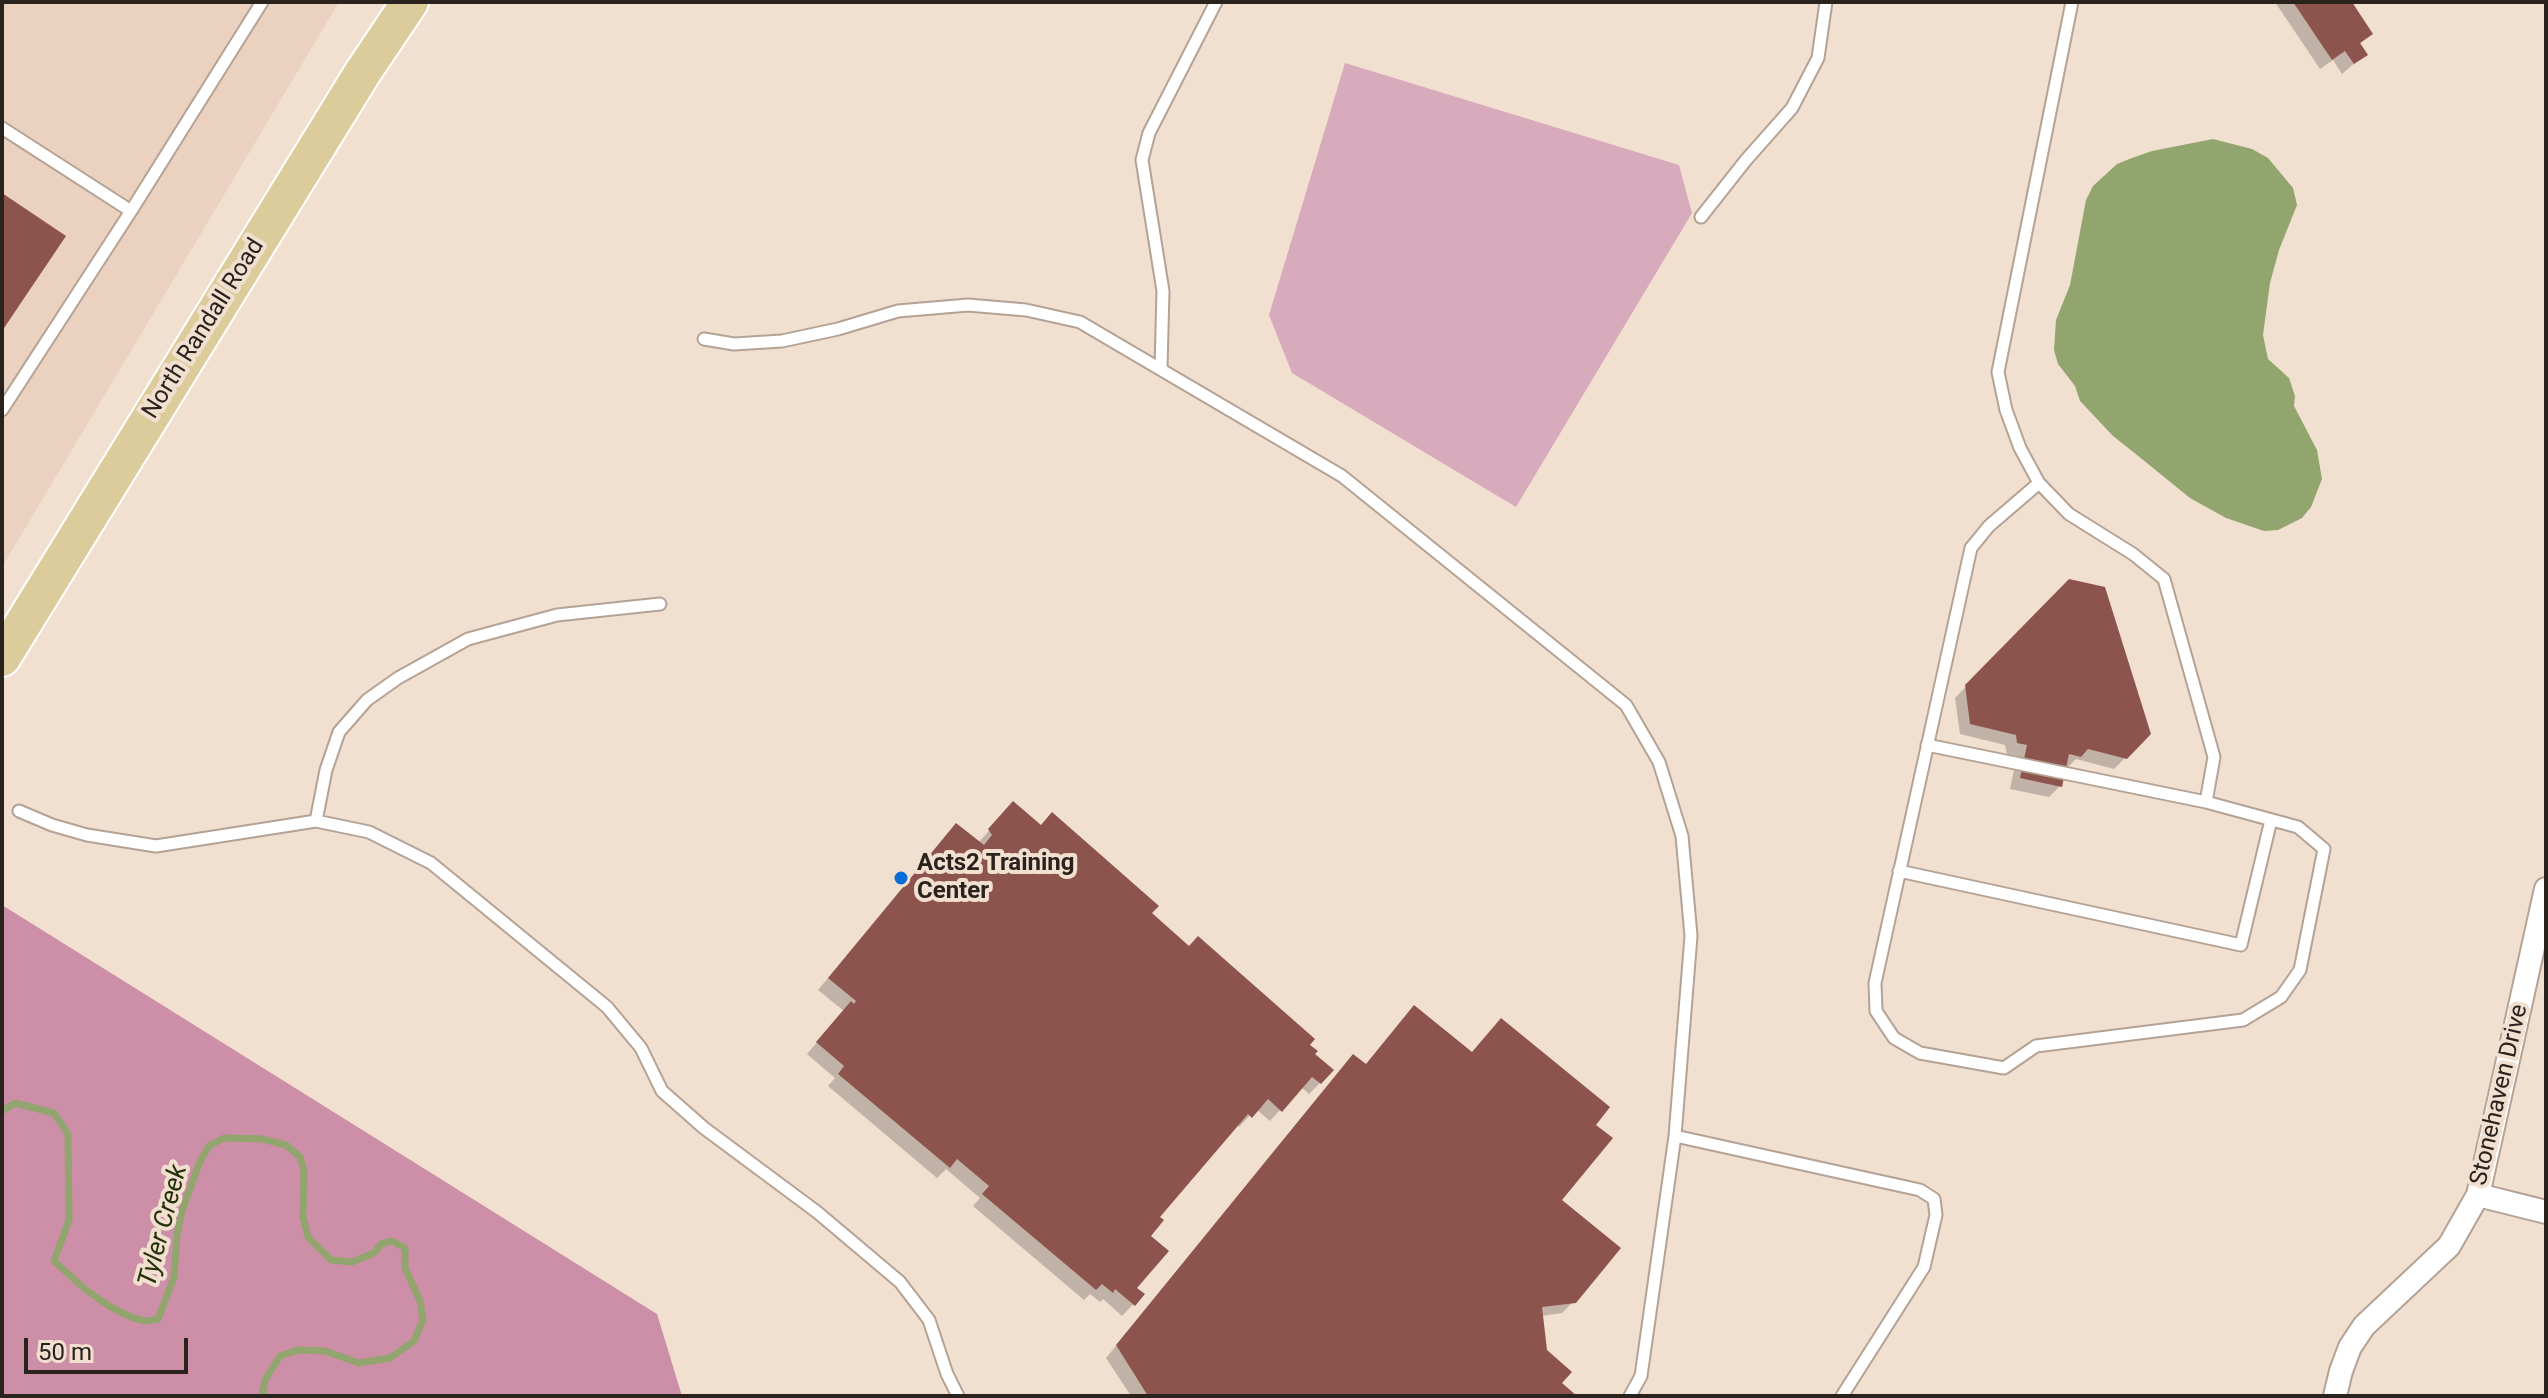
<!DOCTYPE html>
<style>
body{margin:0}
#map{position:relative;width:2548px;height:1398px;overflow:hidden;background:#f1dfd0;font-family:Roboto,sans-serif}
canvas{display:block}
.frame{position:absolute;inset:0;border:4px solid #29221d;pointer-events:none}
.scale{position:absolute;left:24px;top:1338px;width:164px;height:36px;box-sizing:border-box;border:4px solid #29221d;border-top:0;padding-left:10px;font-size:24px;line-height:28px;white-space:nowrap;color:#29221d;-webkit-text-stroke:6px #f1dfd0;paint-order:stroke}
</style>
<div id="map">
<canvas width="2548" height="1398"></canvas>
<div class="frame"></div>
<div class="scale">50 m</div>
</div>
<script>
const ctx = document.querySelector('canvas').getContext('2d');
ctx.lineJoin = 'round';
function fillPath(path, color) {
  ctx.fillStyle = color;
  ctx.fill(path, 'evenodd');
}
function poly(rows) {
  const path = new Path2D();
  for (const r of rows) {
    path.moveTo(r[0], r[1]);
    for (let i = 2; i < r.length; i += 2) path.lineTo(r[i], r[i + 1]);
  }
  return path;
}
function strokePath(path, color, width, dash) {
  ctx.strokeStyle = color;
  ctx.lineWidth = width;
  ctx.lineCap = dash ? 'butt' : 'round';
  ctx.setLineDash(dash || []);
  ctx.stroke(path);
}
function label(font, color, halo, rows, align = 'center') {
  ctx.font = font + ' Roboto,sans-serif';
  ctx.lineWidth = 8;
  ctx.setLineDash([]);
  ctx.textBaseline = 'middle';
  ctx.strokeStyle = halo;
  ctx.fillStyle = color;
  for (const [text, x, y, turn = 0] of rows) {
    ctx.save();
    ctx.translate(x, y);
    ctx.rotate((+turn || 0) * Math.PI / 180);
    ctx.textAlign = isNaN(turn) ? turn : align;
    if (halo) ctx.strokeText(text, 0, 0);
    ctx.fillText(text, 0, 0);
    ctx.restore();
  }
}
fillPath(poly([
 [2,2,339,2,2,567]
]), '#ebd1bf');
fillPath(poly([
 [1345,63,1679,165,1692,213,1516,507,1292,373,1269,315]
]), '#d8abbc');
fillPath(poly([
 [2,905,657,1314,682,1396,2,1396]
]), '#cc8fa7');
fillPath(poly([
 [2213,139,2252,149,2268,158,2293,188,2297,205,2279,250,2270,283,2263,335,2268,359,2289,378,2295,396,2294,406,2317,450,2322,479,2311,507,2302,518,2278,530,2264,531,2226,518,2190,498,2137,455,2113,436,2080,401,2075,386,2058,364,2054,350,2056,320,2070,285,2086,200,2093,186,2117,164,2132,158,2152,151]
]), '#92a56e');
fillPath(poly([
 [2275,2,2349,2,2370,34,2359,45,2365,54,2342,74,2333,60,2320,69],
 [2070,581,2149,734,2114,769,2076,759,2068,767,2064,766,2060,786,2049,797,2010,789,2017,756,2007,754,2005,745,1960,734,1955,698],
 [1003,815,1149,913,1307,1045,1312,1054,1320,1083,1309,1094,1301,1087,1270,1121,1256,1109,1239,1127,1237,1124,1157,1217,1148,1236,1134,1288,1142,1295,1122,1316,1103,1299,1100,1302,1090,1294,1084,1300,973,1206,980,1198,946,1169,937,1178,828,1086,835,1078,807,1054,844,1011,818,990,946,836,978,843],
 [1471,1054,1593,1125,1559,1200,1574,1301,1562,1313,1541,1316,1545,1351,1559,1383,1574,1396,1131,1396,1106,1358,1343,1068]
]), '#0003');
strokePath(poly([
 [2,1111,15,1103,54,1113,68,1134,69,1220,54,1261,86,1290,109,1306,133,1318,146,1321,158,1319,174,1277,177,1235,182,1211,200,1161,209,1146,224,1138,262,1139,286,1145,300,1157,304,1171,303,1217,308,1237,331,1260,352,1262,374,1253,381,1244,392,1241,405,1248,405,1268,420,1301,423,1320,414,1341,390,1358,359,1363,325,1351,298,1350,280,1356,265,1380,262,1394,266,1396]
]), '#92a56e', 7);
fillPath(poly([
 [2293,2,2352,2,2373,34,2360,43,2368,55,2354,64,2345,51,2332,60],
 [2,193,66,236,2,331],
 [2069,579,2105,587,2151,734,2127,759,2088,749,2081,757,2069,754,2062,787,2020,778,2027,745,2017,743,2016,735,1970,724,1965,685],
 [1013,801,1041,825,1052,812,1159,906,1152,913,1189,946,1198,936,1315,1039,1310,1045,1318,1051,1315,1054,1334,1070,1321,1084,1312,1077,1282,1112,1268,1099,1252,1118,1248,1114,1160,1217,1164,1220,1151,1236,1169,1251,1137,1288,1145,1294,1135,1306,1115,1289,1113,1293,1102,1284,1096,1290,982,1194,989,1186,957,1159,950,1168,838,1074,844,1066,816,1042,851,1001,854,1004,856,1001,828,978,956,823,984,845,992,835,988,829],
 [1414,1005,1472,1052,1501,1018,1610,1107,1596,1125,1613,1138,1562,1200,1621,1248,1576,1303,1542,1307,1547,1350,1572,1372,1562,1383,1577,1396,1148,1396,1116,1345,1353,1054,1366,1064]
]), '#8d534d');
const service = poly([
 [2,128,131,211,262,2],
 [1701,217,1746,160,1792,108,1818,58,1826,2],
 [704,339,734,344,782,341,838,329,898,311,968,305,1026,310,1080,322,1342,476,1626,705,1659,762,1682,836,1691,936,1675,1136,1641,1376,1630,1396],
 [1161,368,1163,291,1142,160,1149,133,1216,2],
 [2,410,131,211],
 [2039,483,1989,526,1971,548,1875,983,1876,1011,1894,1038,1920,1053,2004,1068,2036,1046,2243,1020,2281,997,2300,970,2324,849,2298,827,2206,802,2214,757,2164,579,2133,554,2069,514,2039,483,2020,448,2006,410,1998,372,2072,2],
 [660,604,557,615,468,639,398,678,367,700,339,732,326,770,316,821,369,832,431,863,607,1007,641,1048,662,1091,704,1128,817,1212,900,1282,929,1320,947,1374,958,1396],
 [1927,745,2206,802],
 [19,811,52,825,87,835,156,846,316,821],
 [1899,871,2241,945,2271,820],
 [1675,1136,1920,1190,1934,1199,1936,1215,1924,1267,1842,1396]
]);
const minor = poly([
 [2478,1195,2546,1212],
 [2335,1396,2341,1371,2350,1347,2364,1326,2449,1246,2478,1195,2546,889]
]);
const primary = poly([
 [2,658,363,72,410,2]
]);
strokePath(service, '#b4a295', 15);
strokePath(minor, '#b4a295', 26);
strokePath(primary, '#fff', 40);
strokePath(service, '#fff', 11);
strokePath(minor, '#fff', 22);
strokePath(primary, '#dccc9b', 36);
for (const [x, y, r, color] of [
 [901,878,8,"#086dd6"]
]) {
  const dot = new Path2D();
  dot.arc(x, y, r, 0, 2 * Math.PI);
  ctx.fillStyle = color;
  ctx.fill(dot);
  strokePath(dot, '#f1dfd0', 3);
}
label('24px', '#29221d', '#f1dfd0', [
 ["North Randall Road",204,329,-58],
 ["Stonehaven Drive",2500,1095,-77]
]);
label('bold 24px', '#29221d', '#f1dfd0', [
 ["Acts2 Training",917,864],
 ["Center",917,892]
], 'left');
label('italic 26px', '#243106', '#f1dfd0', [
 ["Tyler Creek",164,1226,-75]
]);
</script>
